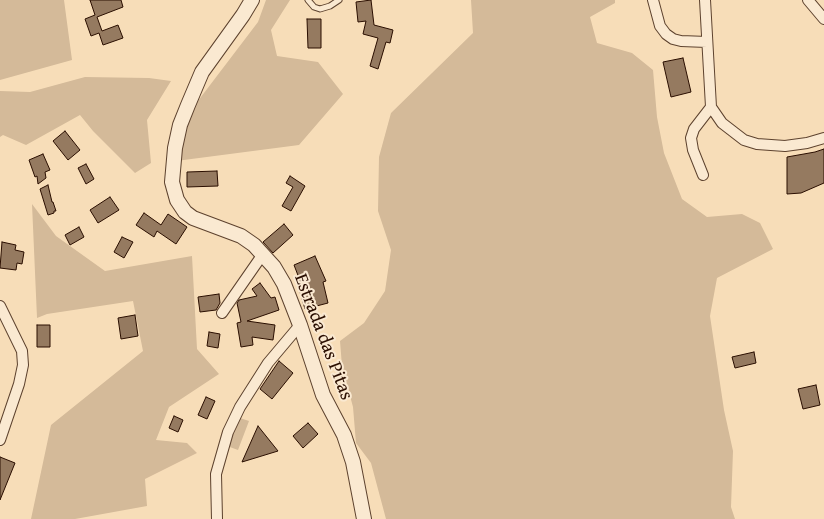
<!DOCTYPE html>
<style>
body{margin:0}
canvas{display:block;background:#f7ddb8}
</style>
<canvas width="824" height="519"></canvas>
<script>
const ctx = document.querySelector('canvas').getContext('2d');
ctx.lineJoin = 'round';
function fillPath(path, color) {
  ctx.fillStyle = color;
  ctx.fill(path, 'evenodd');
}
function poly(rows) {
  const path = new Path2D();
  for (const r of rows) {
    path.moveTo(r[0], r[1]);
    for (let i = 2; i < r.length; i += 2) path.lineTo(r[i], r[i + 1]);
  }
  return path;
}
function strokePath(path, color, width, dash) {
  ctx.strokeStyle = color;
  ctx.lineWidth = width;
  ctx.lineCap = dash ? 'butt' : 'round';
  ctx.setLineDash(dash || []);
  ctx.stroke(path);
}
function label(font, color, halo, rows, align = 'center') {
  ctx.font = font + ' "Gentium Book Plus",serif';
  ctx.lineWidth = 4;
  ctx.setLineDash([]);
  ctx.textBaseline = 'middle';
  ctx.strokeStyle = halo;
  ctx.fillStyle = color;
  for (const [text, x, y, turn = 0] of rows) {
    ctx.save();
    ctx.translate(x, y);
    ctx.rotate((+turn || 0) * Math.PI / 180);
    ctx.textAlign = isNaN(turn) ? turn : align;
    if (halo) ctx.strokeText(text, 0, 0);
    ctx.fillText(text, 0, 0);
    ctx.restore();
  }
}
fillPath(poly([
 [0,0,64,0,72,60,0,80],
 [266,0,290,0,271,30,277,56,318,62,343,94,299,145,176,161,188,114,258,22],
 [471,0,615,0,615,3,590,17,597,43,632,53,653,70,657,117,664,153,682,199,707,217,742,214,760,223,773,249,717,278,710,316,724,410,733,451,731,507,735,519,386,519,371,463,356,443,353,407,342,366,340,341,364,323,385,291,391,250,378,211,379,157,391,113,473,33],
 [85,77,149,78,171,81,147,120,151,163,135,173,93,131,80,115,26,145,3,135,0,137,0,91,30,92],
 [32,204,56,236,105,271,192,256,197,349,219,374,169,407,156,440,187,443,197,453,145,479,147,506,75,519,31,519,51,425,143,351,133,301,47,314,37,318],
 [237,417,249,421,238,450,227,446]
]), '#d4ba99');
const building = poly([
 [90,0,121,0,123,7,97,17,102,31,118,25,123,38,103,45,99,33,91,36,85,19,95,15,90,0],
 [371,0,374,25,393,30,390,43,386,42,378,69,370,66,378,38,363,34,366,21,358,22,356,2,371,0],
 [307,19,321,19,321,48,308,48,307,19],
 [683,58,691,92,671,97,663,62,683,58],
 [65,131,80,150,68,160,53,141,65,131],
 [824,149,824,183,801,193,787,194,787,157,815,152,824,149],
 [43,154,50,170,45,172,46,178,38,184,37,176,35,177,29,160,43,154],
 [86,164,94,179,86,184,78,168,86,164],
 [217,171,218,186,187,187,187,172,217,171],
 [290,176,305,186,291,211,282,206,293,187,286,183,290,176],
 [48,185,52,202,53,202,56,211,54,211,54,213,48,215,40,189,48,185],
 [110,197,119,210,98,223,90,210,110,197],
 [144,213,161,225,168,214,187,227,176,244,157,231,154,237,136,225,144,213],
 [284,224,293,235,273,253,263,242,284,224],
 [79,227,84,237,70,245,65,235,79,227],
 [122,237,133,242,124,258,114,252,122,237],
 [2,242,16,245,15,250,24,252,22,264,17,263,16,270,0,268,2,242],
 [315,256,326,281,323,282,328,303,305,309,300,292,304,291,294,265,315,256],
 [260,283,271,298,275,297,279,310,247,321,275,325,273,340,252,337,253,345,241,347,237,323,241,322,237,303,239,300,257,296,252,289,260,283],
 [219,294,220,303,216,310,200,312,198,297,219,294],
 [135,315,138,336,121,339,118,318,135,315],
 [37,325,50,325,50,347,37,347,37,325],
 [209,332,220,334,218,348,207,346,209,332],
 [754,352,756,363,735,368,732,357,754,352],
 [279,361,293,373,272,399,260,389,279,361],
 [816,385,820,405,803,409,798,389,816,385],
 [206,397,215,401,207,419,198,415,206,397],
 [174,416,183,420,178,432,169,428,174,416],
 [308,423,318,434,303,448,293,436,308,423],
 [258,426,278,451,242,462,258,426],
 [0,457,15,463,0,500,0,457]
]);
fillPath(building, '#957a60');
strokePath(building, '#2a0e00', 1);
const service = poly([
 [308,0,314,7,320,9,330,6,339,0]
]);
const minor = poly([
 [653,0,660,26,666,34,673,39,681,41,707,42],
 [705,0,711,107,722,123,744,140,757,144,785,146,807,143,824,138],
 [808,0,824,19],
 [703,175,693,150,691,138,694,129,711,107],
 [0,306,22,351,23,365,19,384,0,440],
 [222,313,263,254],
 [217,519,216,474,228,432,240,407,268,363,300,325]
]);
const tertiary = poly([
 [252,0,243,15,202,72,188,105,180,125,175,148,172,182,177,200,185,212,193,218,241,236,254,245,274,267,284,284,300,325,323,395,344,435,353,462,364,519]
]);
strokePath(service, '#5d422e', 7);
strokePath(minor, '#5d422e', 12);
strokePath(tertiary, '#5d422e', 16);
strokePath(service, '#fae9d1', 5);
strokePath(minor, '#fae9d1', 10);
strokePath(tertiary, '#fae9d1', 14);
label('19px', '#2a0e00', '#fae9d1', [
 ["Estrada das Pitas",323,337,69]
]);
</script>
